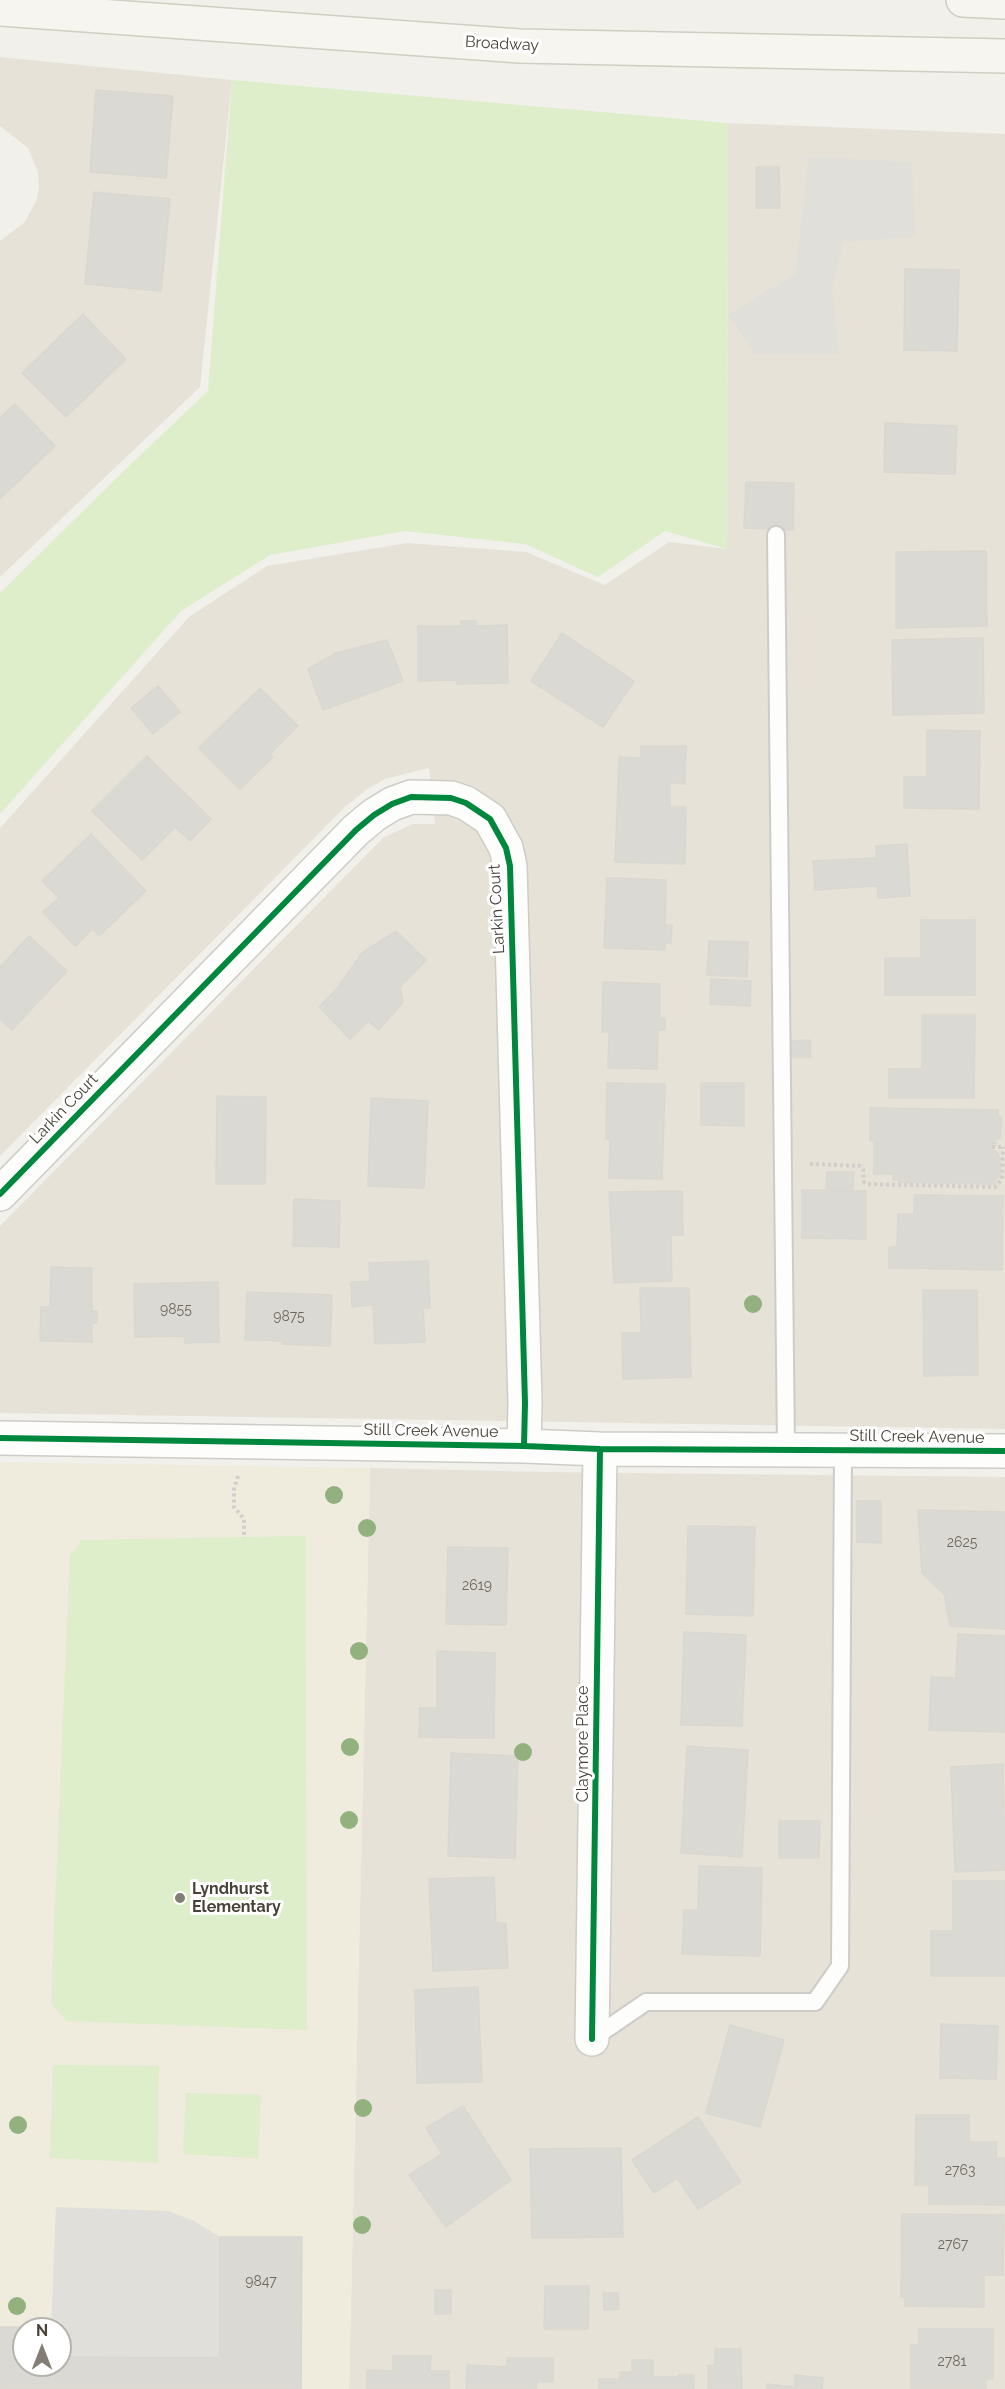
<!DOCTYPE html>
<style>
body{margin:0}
#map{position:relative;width:1005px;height:2389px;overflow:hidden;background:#f1f0eb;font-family:Raleway,sans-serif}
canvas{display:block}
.north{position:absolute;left:12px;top:2317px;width:60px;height:60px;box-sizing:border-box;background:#fff;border:2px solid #b6b3af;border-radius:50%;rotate:0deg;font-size:16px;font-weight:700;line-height:24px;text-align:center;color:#484136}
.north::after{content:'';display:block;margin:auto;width:21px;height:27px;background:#837e75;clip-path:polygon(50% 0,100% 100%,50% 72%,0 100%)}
</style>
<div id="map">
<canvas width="1005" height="2389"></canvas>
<div class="north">N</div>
</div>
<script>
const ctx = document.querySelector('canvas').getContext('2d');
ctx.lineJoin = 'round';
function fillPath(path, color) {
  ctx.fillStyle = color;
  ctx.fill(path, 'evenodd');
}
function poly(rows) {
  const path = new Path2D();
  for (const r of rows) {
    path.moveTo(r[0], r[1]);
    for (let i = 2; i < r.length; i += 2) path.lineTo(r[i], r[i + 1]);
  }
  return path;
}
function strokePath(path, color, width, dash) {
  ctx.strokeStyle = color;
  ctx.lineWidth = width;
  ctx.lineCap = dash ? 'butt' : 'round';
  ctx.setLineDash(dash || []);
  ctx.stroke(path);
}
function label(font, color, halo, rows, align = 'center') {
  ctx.font = font + ' Raleway,sans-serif';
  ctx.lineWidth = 6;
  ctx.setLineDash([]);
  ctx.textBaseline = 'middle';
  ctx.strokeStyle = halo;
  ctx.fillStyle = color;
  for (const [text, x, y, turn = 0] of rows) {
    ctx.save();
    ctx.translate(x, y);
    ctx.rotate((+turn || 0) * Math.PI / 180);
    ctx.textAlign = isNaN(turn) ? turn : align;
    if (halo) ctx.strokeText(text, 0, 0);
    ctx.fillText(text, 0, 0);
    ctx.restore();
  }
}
fillPath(poly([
 [0,57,232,80,200,387,0,577,0,241,25,222,36,201,39,188,38,172,28,148,0,126],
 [728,123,1005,134,1005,1429,0,1413,0,1226,384,837,413,824,435,824,429,768,385,779,366,790,345,807,0,1156,0,828,189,617,267,566,407,543,526,552,605,585,669,542,727,549],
 [370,1468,543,1472,1005,1477,1005,2389,349,2389]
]), '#e6e2d8');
fillPath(poly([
 [0,1462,370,1468,349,2389,0,2389],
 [24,2329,60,2329,60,2365,24,2365]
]), '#efebdd');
fillPath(poly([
 [232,80,728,123,727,549,665,531,598,577,525,544,405,531,270,555,181,611,0,814,0,593,133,462,208,391],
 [305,1536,307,2030,67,2021,51,2004,70,1555,82,1540],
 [53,2065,159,2066,158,2163,50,2158],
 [186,2093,261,2095,258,2158,183,2154]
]), '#deedca');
fillPath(poly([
 [809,157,912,162,915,237,843,242,832,287,839,354,755,354,728,315,795,274],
 [56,2207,168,2211,194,2221,220,2237,220,2358,60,2357,60,2329,51,2329]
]), '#e1dfda');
const building = poly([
 [96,90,173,96,166,178,90,172,96,90],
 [756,167,779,167,780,208,756,208,756,167],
 [94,192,170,199,161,291,85,284,94,192],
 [905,269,959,270,957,351,904,350,905,269],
 [83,314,126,359,66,417,22,373,83,314],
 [15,404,55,446,0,499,0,418,15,404],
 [885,423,957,426,955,474,884,472,885,423],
 [746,482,794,483,793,530,744,528,746,482],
 [986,551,987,626,896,628,896,552,986,551],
 [461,621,476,621,476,626,507,625,508,683,457,684,456,680,418,681,418,626,461,626,461,621],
 [562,633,634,681,603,727,531,681,562,633],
 [983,638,984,713,893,715,892,640,983,638],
 [387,640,403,681,323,710,308,669,336,653,387,640],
 [158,686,180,712,153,734,131,708,158,686],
 [260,688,298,726,270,754,273,757,240,789,199,748,260,688],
 [927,730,980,731,979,809,904,808,904,777,927,777,927,730],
 [641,746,686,746,685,784,670,783,670,807,686,807,685,864,615,862,619,757,641,758,641,746],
 [147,756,211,819,190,841,175,827,142,860,92,811,147,756],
 [91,834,146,891,99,936,93,929,75,946,43,912,59,898,42,881,91,834],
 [907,844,910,896,878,898,877,886,815,890,813,861,876,858,876,846,907,844],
 [607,878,666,880,665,925,672,925,671,943,665,943,665,950,604,948,607,878],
 [921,920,975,920,975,995,885,995,885,958,921,958,921,920],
 [396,931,426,960,400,987,403,1002,379,1030,368,1021,350,1039,319,1007,336,990,362,953,396,931],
 [29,936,67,971,12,1030,0,1019,0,967,29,936],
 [709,941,748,942,747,977,707,975,709,941],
 [711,979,751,981,750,1006,710,1004,711,979],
 [603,982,660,984,660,1018,665,1018,665,1030,658,1030,657,1069,608,1068,609,1032,602,1032,603,982],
 [922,1015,975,1015,974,1098,889,1098,889,1069,922,1069,922,1015],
 [810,1040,811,1057,790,1057,789,1041,810,1040],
 [607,1083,665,1084,662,1179,609,1178,610,1139,606,1139,607,1083],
 [701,1083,744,1083,744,1126,701,1125,701,1083],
 [217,1096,266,1097,265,1184,216,1184,217,1096],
 [371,1098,428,1101,424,1188,368,1186,371,1098],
 [870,1108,998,1110,998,1115,1002,1118,1000,1138,996,1139,996,1144,992,1143,992,1151,996,1151,1000,1158,1000,1176,995,1179,995,1184,899,1182,899,1180,893,1180,894,1174,874,1174,874,1141,870,1141,870,1108],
 [827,1172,854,1172,853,1189,826,1189,827,1172],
 [802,1190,866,1191,866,1239,802,1238,802,1190],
 [682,1191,683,1235,671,1235,672,1281,614,1283,609,1192,682,1191],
 [914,1195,1003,1196,1002,1270,889,1268,889,1248,897,1246,898,1214,914,1214,914,1195],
 [294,1199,340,1201,339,1247,293,1246,294,1199],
 [428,1261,430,1308,423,1308,425,1342,375,1344,373,1305,352,1307,351,1282,370,1281,369,1263,428,1261],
 [51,1267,92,1268,92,1311,97,1311,97,1323,92,1323,92,1342,40,1341,41,1307,50,1307,51,1267],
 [218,1282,219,1342,185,1343,184,1336,135,1337,134,1284,218,1282],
 [640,1288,689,1288,691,1377,623,1379,622,1333,641,1333,640,1288],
 [923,1290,977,1290,978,1375,924,1376,923,1290],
 [247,1292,332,1295,330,1346,282,1344,282,1341,245,1340,247,1292],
 [857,1501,881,1501,881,1543,857,1542,857,1501],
 [918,1510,1005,1512,1005,1629,950,1626,944,1594,922,1573,918,1510],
 [688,1526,755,1527,753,1616,686,1614,688,1526],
 [448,1547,508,1548,506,1625,446,1624,448,1547],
 [684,1632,746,1635,742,1726,681,1725,684,1632],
 [958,1634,1005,1636,1005,1732,929,1730,931,1677,956,1678,958,1634],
 [437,1651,495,1653,494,1738,419,1737,420,1708,437,1708,437,1651],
 [687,1746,748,1750,742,1857,681,1853,687,1746],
 [451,1753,518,1756,515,1858,448,1856,451,1753],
 [1003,1764,1005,1870,955,1872,951,1767,1003,1764],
 [779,1821,820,1821,819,1858,779,1858,779,1821],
 [699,1866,762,1868,760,1956,682,1954,684,1910,698,1910,699,1866],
 [494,1877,496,1923,506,1923,508,1968,433,1971,429,1879,494,1877],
 [953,1881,1005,1881,1005,1976,931,1976,931,1931,953,1931,953,1881],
 [478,1987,482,2082,417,2083,415,1990,478,1987],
 [941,2024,998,2026,996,2079,940,2078,941,2024],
 [730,2025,784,2040,760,2127,706,2113,730,2025],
 [463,2106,511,2180,446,2227,409,2175,442,2154,426,2128,463,2106],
 [916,2115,969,2115,969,2142,997,2142,996,2158,1005,2158,1005,2205,929,2204,929,2185,915,2185,916,2115],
 [698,2117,741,2182,698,2209,677,2178,654,2193,632,2160,698,2117],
 [621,2148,623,2237,532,2238,530,2149,621,2148],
 [902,2214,1004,2215,1003,2275,984,2275,984,2307,905,2306,905,2297,901,2297,902,2214],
 [220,2237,302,2237,301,2389,0,2389,0,2327,40,2327,24,2329,24,2365,60,2365,60,2357,220,2358,220,2237],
 [545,2286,589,2286,588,2329,544,2329,545,2286],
 [435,2290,451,2290,451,2314,435,2314,435,2290],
 [603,2293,618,2293,619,2309,604,2310,603,2293],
 [919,2329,993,2329,993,2379,986,2379,986,2389,911,2388,911,2345,919,2345,919,2329],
 [715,2349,741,2349,742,2389,708,2389,708,2366,715,2365,715,2349],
 [393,2356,431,2356,430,2371,449,2371,449,2389,367,2389,367,2370,393,2371,393,2356],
 [507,2358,553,2358,553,2382,537,2382,536,2389,466,2389,467,2365,507,2367,507,2358],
 [632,2360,653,2360,653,2377,678,2377,678,2375,694,2375,694,2389,599,2389,599,2379,620,2379,620,2372,632,2372,632,2360],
 [795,2375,823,2378,822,2389,767,2389,767,2384,794,2387,795,2375]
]);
fillPath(building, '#dbd9d3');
strokePath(building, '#dad7d0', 1.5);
const lane = poly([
 [776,535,786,1449],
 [592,2039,646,2002,815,2002,840,1966,843,1449]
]);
const street = poly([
 [0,1194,356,830,374,815,392,804,411,797,451,798,466,803,490,819,506,848,510,866,525,1403,524,1446],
 [0,1438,524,1446,600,1449,1005,1451],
 [592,2039,600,1449]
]);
const secondary = poly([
 [963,0,1005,2],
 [0,9,520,46,1005,56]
]);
strokePath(lane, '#ceccc7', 20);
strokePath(street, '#ceccc7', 36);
strokePath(secondary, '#d1cdc2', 36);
strokePath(poly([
 [992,1147,1004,1147],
 [810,1164,860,1166,863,1169,864,1182,867,1184,995,1187,1002,1179,1003,1147],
 [238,1476,234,1489,234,1507,244,1519,244,1538]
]), '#d2cfcb', 4, [3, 3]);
strokePath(lane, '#fdfdfc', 16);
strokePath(street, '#fdfdfc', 33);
strokePath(secondary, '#f7f5ef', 33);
strokePath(poly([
 [0,1194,356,830,374,815,392,804,411,797,451,798,466,803,490,819,506,848,510,866,525,1403,524,1446],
 [0,1438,524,1446,600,1449,1005,1451],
 [592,2039,600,1449]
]), '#00873e', 6);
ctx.fillStyle = '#92b17f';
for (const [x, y] of [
 [753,1304],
 [334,1495],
 [367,1528],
 [359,1651],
 [350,1747],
 [523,1752],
 [349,1820],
 [363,2108],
 [18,2125],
 [362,2225],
 [17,2306]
]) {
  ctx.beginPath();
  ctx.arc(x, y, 9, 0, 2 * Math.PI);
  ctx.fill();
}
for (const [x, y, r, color] of [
 [180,1898,6,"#837e75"]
]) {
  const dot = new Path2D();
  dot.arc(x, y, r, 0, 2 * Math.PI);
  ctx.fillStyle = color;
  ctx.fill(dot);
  strokePath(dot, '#fff', 2);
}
label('14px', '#6e685e', null, [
 ["9855",176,1310],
 ["9875",289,1317],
 ["2625",962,1543],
 ["2619",477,1586],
 ["2763",960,2171],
 ["2767",953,2245],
 ["9847",261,2282],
 ["2781",952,2362]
]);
label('16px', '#484136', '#fff', [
 ["Broadway",502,44,3],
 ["Larkin Court",497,909,-93],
 ["Larkin Court",64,1109,-46],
 ["Still Creek Avenue",431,1431,1],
 ["Still Creek Avenue",917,1437,1],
 ["Claymore Place",583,1744,-90]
]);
label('bold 16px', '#484136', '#fff', [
 ["Lyndhurst",192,1889],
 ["Elementary",192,1907]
], 'left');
</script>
